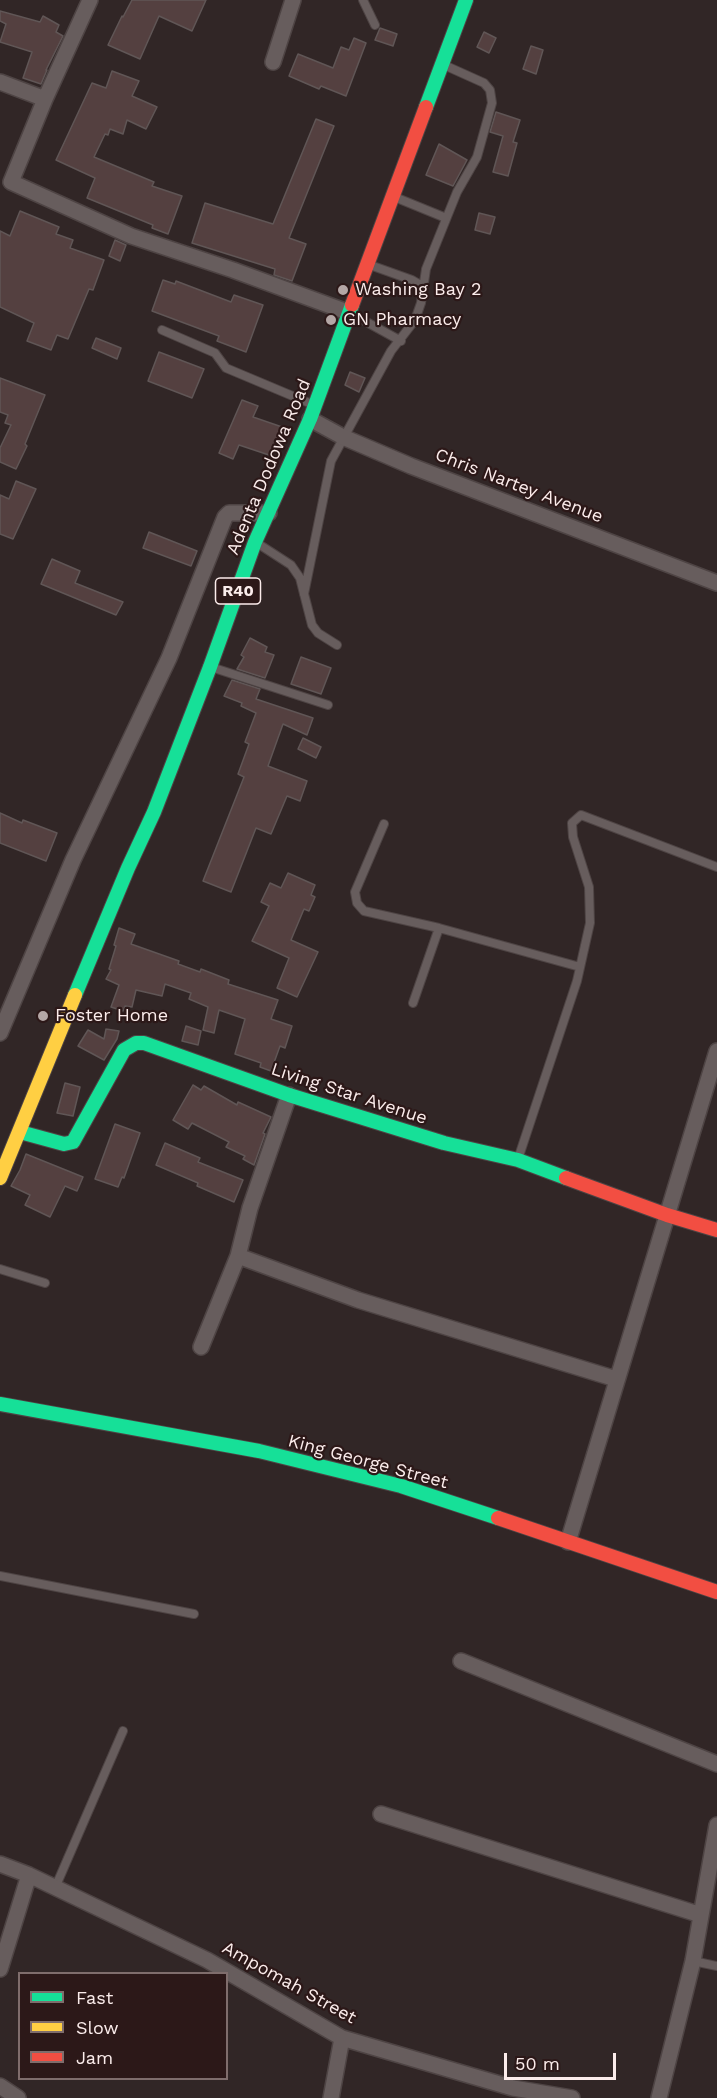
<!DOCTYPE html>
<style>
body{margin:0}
#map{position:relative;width:717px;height:2098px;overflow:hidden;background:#312626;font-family:"Work Sans",sans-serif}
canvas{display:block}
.legend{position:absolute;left:18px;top:1972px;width:210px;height:108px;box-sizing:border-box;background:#2c1818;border:2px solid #7f6d6c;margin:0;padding:8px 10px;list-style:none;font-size:18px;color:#fbeceb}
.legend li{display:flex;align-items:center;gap:12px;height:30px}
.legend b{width:30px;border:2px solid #7f6d6c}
.scale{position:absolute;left:504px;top:2053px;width:112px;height:27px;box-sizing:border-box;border:3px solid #fbeceb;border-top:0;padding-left:8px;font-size:18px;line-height:21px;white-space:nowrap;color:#fbeceb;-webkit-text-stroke:4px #2c1818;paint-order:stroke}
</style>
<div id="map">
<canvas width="717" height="2098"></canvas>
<ul class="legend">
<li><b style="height:8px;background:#16e098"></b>Fast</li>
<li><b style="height:8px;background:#ffcf43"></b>Slow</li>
<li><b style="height:8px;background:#f24e42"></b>Jam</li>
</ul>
<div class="scale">50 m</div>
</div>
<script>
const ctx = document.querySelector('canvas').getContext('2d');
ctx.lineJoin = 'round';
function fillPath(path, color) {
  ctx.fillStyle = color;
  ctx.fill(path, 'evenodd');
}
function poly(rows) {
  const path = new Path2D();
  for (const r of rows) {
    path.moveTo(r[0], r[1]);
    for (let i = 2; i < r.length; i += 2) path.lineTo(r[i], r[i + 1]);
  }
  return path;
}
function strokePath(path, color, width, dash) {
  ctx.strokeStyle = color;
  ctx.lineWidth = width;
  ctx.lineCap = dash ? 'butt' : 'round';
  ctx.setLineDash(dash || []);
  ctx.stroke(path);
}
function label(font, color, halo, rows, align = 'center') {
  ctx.font = font + ' "Work Sans",sans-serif';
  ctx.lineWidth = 4.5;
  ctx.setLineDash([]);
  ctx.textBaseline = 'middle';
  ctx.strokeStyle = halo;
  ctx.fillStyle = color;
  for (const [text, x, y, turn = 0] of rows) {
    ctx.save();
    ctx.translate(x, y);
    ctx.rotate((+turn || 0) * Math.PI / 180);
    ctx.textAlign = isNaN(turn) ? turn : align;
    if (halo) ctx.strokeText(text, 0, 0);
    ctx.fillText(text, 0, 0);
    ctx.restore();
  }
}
const building = poly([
 [132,0,206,0,192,31,159,16,140,59,108,45,122,16,123,17,132,0],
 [0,11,40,22,43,16,59,25,56,32,63,36,46,70,47,70,41,84,23,78,32,52,0,42,6,24,0,21,0,11],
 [380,28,397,34,393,46,375,40,380,28],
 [484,32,496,38,489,53,477,47,484,32],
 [354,38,366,43,346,96,321,86,319,89,289,76,298,54,333,68,341,47,349,50,354,38],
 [531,46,543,50,536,74,523,69,531,46],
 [112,71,139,81,132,96,157,107,146,129,127,120,123,134,110,129,108,135,105,134,94,157,154,182,152,186,182,196,168,234,152,228,153,225,87,198,95,178,56,160,92,83,106,88,112,71],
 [496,112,520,120,513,142,517,143,508,176,493,172,503,136,490,132,496,112],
 [316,119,334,126,289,238,306,244,292,281,274,275,275,269,192,243,205,203,273,224,316,119],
 [439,144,467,160,453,186,426,175,439,144],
 [20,211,59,227,56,234,73,240,70,248,104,260,93,290,89,289,68,339,57,335,51,350,27,341,34,323,0,307,0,231,10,236,20,211],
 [479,213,495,217,490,234,475,230,479,213],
 [115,240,126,245,120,261,109,256,115,240],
 [163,280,175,284,176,281,231,302,234,295,263,305,246,352,217,341,219,336,152,311,163,280],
 [96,338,121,348,117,359,92,348,96,338],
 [159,352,204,369,192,398,148,381,159,352],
 [350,372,365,378,359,392,345,385,350,372],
 [0,378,45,395,25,444,27,446,16,469,0,462,0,448,11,425,5,423,8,415,0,412,0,378],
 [242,400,258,406,253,417,285,428,272,456,239,445,233,459,219,453,242,400],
 [16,481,36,489,13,539,0,534,0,495,9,499,16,481],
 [149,532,197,551,191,566,143,548,149,532],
 [52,559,80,571,75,583,123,602,116,615,41,584,52,559],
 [250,638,267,647,265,652,274,655,265,678,237,669,244,657,241,655,250,638],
 [301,657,331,668,321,694,291,684,301,657],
 [232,680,260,689,256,699,313,718,307,735,283,724,268,766,307,781,300,801,287,796,271,834,256,828,231,892,203,881,244,777,238,774,249,744,245,742,256,713,241,706,242,703,224,696,232,680],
 [303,738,321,747,316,758,298,749,303,738],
 [0,813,22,823,23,820,57,833,46,861,0,843,0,813],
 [288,873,315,885,311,895,315,897,309,911,304,909,291,940,318,952,297,997,277,988,289,958,252,941,269,906,261,902,270,883,281,888,288,873],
 [119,928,135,934,131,944,179,961,178,964,200,972,201,969,229,980,228,984,278,1000,271,1019,292,1026,285,1048,280,1046,271,1071,260,1067,261,1063,235,1054,245,1019,219,1010,214,1033,203,1030,208,1007,189,999,191,993,165,984,162,996,136,990,132,1007,125,1006,123,1011,111,1007,119,985,106,979,111,970,109,969,116,946,114,945,119,928],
 [186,1026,201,1031,198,1045,182,1041,186,1026],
 [106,1029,119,1031,117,1039,104,1060,78,1046,88,1030,104,1039,106,1029],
 [65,1083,80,1087,73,1116,57,1113,65,1083],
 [193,1085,201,1090,204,1086,237,1105,238,1102,271,1117,263,1133,265,1134,254,1165,243,1159,245,1156,226,1147,229,1142,192,1123,188,1129,173,1120,193,1085],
 [115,1124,140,1133,124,1178,122,1177,118,1187,95,1179,115,1124],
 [165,1143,200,1158,198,1162,243,1180,234,1202,197,1186,198,1183,156,1165,165,1143],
 [26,1154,83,1177,77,1191,65,1186,50,1217,25,1205,30,1195,11,1186,20,1170,26,1154]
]);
fillPath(building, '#544040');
strokePath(building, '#605656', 1.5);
const lane = poly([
 [363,0,375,25],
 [397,198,446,218],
 [370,265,412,280,424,287],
 [352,314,401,341],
 [162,330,215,353,226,368,314,405],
 [257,543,291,565,300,578,312,625,318,633,337,645],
 [304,594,331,461,391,351,415,320,421,303,426,269,457,192,477,157,492,103,490,90,484,83,444,65],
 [214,668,328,705],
 [384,824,355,892,357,903,364,911,439,928,580,967],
 [413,1003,439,928],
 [518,1159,577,981,590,923,589,887,573,837,572,823,581,815,717,867],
 [0,1269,45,1283],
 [0,1576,194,1614],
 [55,1888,123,1731],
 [693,1961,717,1966]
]);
const street = poly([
 [90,0,45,99,11,182,131,236,233,270,350,313],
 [273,62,293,0],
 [0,82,45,99],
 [310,419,343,437,411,466,717,583],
 [0,1033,73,860,169,658,225,517,229,513,269,513],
 [238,1256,358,1300,616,1379],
 [201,1347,238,1256,250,1208,289,1095],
 [568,1542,717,1051],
 [461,1661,717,1764],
 [381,1814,701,1915],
 [0,1864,29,1875,207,1960,342,2038,513,2088,572,2098],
 [0,1969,29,1875],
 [0,2086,18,2098],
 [331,2098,342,2038],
 [659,2098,693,1961,717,1825]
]);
const fast = poly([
 [426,107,466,0],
 [75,995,128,868,154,812,210,667,255,542,310,419,352,305],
 [20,1132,64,1144,73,1142,124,1050,136,1043,144,1043,289,1095,444,1143,518,1160,566,1178],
 [0,1404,259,1451,401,1486,498,1518]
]);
const slow = poly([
 [0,1178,75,995]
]);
const jam = poly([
 [352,305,426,107],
 [566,1178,667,1215,717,1230],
 [498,1518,717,1592]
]);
strokePath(lane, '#4e4444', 10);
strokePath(street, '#4e4444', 18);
strokePath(fast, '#4e4444', 16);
strokePath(slow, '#4e4444', 16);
strokePath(jam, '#4e4444', 16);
strokePath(lane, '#675d5d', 8);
strokePath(street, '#675d5d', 15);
strokePath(fast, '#16e098', 14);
strokePath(slow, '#ffcf43', 14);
strokePath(jam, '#f24e42', 14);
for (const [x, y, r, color] of [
 [343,290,6,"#b4a7a6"],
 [331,320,6,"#b4a7a6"],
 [43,1016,6,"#b4a7a6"]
]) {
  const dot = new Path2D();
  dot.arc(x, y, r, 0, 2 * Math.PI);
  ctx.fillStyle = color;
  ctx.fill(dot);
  strokePath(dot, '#2c1818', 2);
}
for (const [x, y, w] of [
 [238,591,45]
]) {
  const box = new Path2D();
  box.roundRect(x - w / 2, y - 13, w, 26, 4.5);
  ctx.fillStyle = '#2c1818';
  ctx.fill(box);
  strokePath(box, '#fbeceb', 1.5);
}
label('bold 16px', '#fbeceb', null, [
 ["R40",238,591]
]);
label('18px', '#fbeceb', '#2c1818', [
 ["Washing Bay 2",355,290],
 ["GN Pharmacy",343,320],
 ["Foster Home",55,1016]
], 'left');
label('18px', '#fbeceb', '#2c1818', [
 ["Adenta Dodowa Road",269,467,-67],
 ["Chris Nartey Avenue",519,486,21],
 ["Living Star Avenue",349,1094,18],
 ["King George Street",368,1462,15],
 ["Ampomah Street",289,1983,29]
]);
</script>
